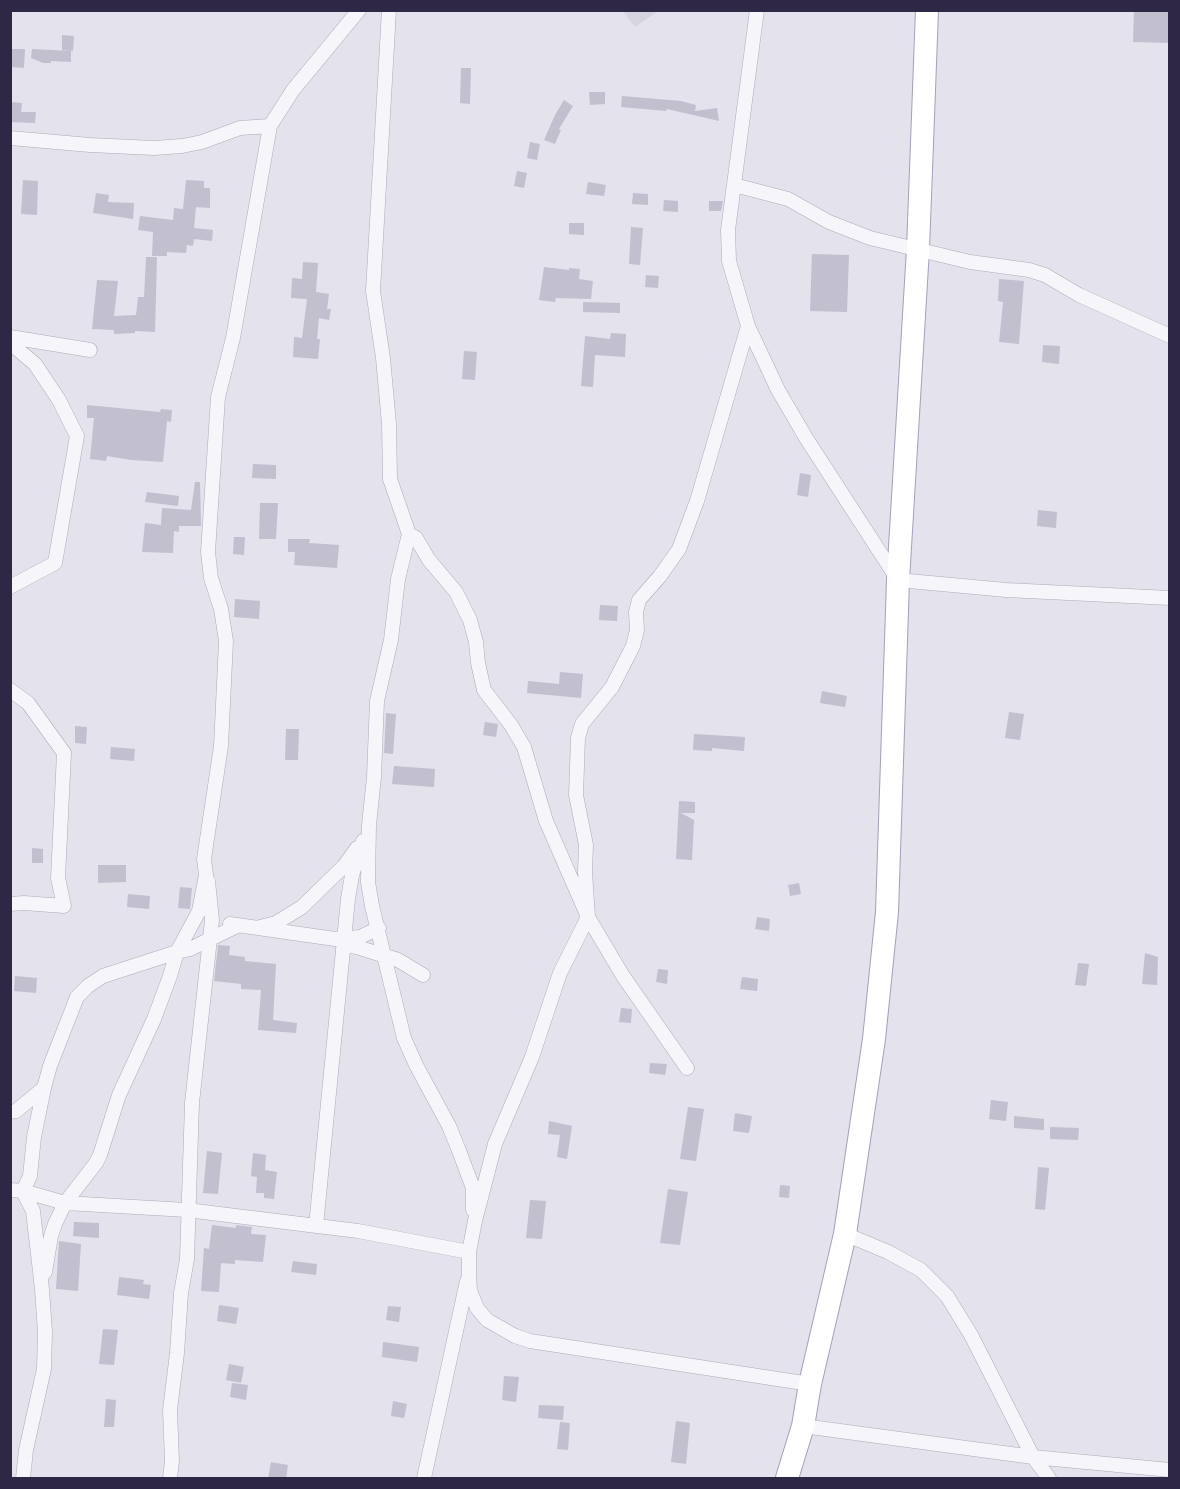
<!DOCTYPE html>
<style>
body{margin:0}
#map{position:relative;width:1180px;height:1489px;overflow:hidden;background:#e4e2ec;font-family:Raleway,sans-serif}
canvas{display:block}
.frame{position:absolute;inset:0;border:12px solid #2e2846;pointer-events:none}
</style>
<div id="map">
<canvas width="1180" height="1489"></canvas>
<div class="frame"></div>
</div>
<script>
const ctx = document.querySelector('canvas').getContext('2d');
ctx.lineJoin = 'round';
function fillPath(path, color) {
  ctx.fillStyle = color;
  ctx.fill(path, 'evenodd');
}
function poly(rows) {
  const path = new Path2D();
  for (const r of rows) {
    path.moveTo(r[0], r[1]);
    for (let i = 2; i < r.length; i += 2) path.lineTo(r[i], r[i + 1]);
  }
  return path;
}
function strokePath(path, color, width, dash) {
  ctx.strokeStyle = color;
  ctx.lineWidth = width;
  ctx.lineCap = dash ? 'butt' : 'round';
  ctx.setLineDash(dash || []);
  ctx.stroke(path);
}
fillPath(poly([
 [623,11,658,11,635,27]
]), '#d6d4e1');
fillPath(poly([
 [1134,10,1170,10,1170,43,1133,42],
 [62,35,74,36,73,51,62,50],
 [12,49,25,49,24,68,11,67],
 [32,49,71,51,71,62,51,61,51,63,43,63,31,58],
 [461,68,471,68,470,104,460,103],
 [589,92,605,92,605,104,590,105],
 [622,96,681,101,696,105,695,111,717,108,719,121,667,109,666,111,621,107],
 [564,100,573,106,559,129,561,130,555,144,544,140,555,115],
 [10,102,22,103,21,112,36,112,35,123,10,122],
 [530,142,540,144,537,160,527,158],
 [517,171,527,173,524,188,514,186],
 [23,180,38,181,37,215,21,214],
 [186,180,204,181,204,188,210,188,210,208,196,207,194,228,213,230,212,241,194,239,193,246,187,245,186,253,167,252,167,256,152,256,153,232,138,230,140,216,173,220,174,208,183,209],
 [588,182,606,185,604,196,586,194],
 [96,193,109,195,108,202,134,203,133,219,93,213],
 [633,193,648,194,648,205,632,204],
 [664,200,678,201,678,212,663,211],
 [709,201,723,201,721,211,709,211],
 [569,223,584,223,584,235,569,234],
 [631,227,643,228,640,265,629,264],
 [812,254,849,255,847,312,810,311],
 [146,257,157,257,155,332,135,331,135,333,114,334,114,330,92,329,97,280,118,281,114,316,136,315,138,297,144,297],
 [303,262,318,263,316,292,329,294,327,309,331,309,329,320,319,318,317,339,320,339,318,359,293,357,294,337,302,338,307,299,291,298,292,278,302,279],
 [544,267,569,270,569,268,580,269,579,279,593,281,591,299,556,298,555,302,539,300],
 [646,275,659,276,658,288,645,287],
 [999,279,1024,281,1019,344,999,342,1003,302,998,301],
 [583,302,620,303,620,313,583,312],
 [611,333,626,334,625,357,595,355,593,387,581,386,585,336,610,339],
 [1043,345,1060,346,1059,364,1042,362],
 [464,351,477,352,475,380,462,379],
 [87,405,160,412,161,409,172,410,171,422,167,421,163,462,131,460,107,456,106,461,90,459,94,418,87,418],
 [253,464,276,465,276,479,252,478],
 [800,473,811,475,808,497,797,495],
 [195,482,200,482,201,526,179,526,179,532,174,531,173,553,142,552,145,523,161,525,162,508,191,510],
 [147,492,179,496,178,506,145,502],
 [260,503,278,503,276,539,259,539],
 [1038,510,1057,512,1056,528,1037,526],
 [234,537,245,537,244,555,233,554],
 [288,539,310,539,309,543,339,545,337,568,294,565,295,552,288,552],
 [235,599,260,601,259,619,234,617],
 [600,605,618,606,617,621,599,620],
 [560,672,583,674,581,698,527,693,528,681,559,684],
 [822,691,847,696,845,707,820,703],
 [1009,712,1024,714,1020,740,1005,738],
 [386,713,396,714,393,754,384,753],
 [485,722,498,724,496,737,483,735],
 [75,726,87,727,86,744,75,743],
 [286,729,299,729,298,760,285,760],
 [694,734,745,737,744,751,712,748,712,751,693,750],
 [111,747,135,749,134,761,110,759],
 [394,766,435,769,434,787,392,784],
 [679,801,695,802,695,813,681,813,694,820,692,860,676,859],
 [32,848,43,849,43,863,32,863],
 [98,865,126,865,126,882,98,883],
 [799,883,801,894,790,896,788,885],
 [180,887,192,888,190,909,178,908],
 [128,894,150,896,149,909,127,907],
 [757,917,770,919,769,931,755,929],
 [218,945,230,946,229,955,245,957,245,961,276,964,273,1020,297,1023,296,1033,258,1030,261,990,241,989,241,984,214,981],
 [1145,953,1158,957,1157,985,1142,984],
 [1078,963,1089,964,1086,986,1075,985],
 [658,969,668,970,667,984,656,982],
 [15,976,37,978,36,993,14,991],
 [742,977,758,979,757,991,740,989],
 [621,1008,632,1009,631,1023,619,1022],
 [650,1063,667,1064,665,1075,649,1073],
 [991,1100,1008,1102,1006,1121,989,1119],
 [688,1107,704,1109,696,1161,680,1159],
 [735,1113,752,1116,749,1133,733,1131],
 [1014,1116,1044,1119,1044,1130,1014,1128],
 [549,1121,572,1126,567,1159,557,1157,560,1135,548,1134],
 [1050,1127,1079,1128,1078,1140,1050,1139],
 [207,1151,222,1153,218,1194,203,1193],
 [253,1153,266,1155,265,1170,277,1172,274,1199,264,1198,264,1193,256,1193,257,1177,251,1176],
 [1038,1167,1049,1168,1045,1210,1035,1209],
 [780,1185,790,1186,789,1198,779,1197],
 [668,1189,688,1192,680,1245,660,1243],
 [530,1200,546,1201,542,1239,526,1238],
 [74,1222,99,1223,99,1238,73,1236],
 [212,1225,236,1228,236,1225,252,1227,251,1234,266,1235,263,1262,235,1260,235,1264,221,1263,219,1292,201,1291,204,1248,209,1249],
 [59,1241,81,1244,78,1291,56,1289],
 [293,1261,317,1264,316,1275,291,1272],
 [119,1277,144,1280,143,1284,151,1285,149,1299,117,1295],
 [219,1305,239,1308,236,1324,217,1321],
 [388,1306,401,1307,399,1322,386,1320],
 [103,1329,118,1330,114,1365,99,1364],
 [383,1342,419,1347,417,1362,382,1357],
 [229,1364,244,1367,241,1383,226,1380],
 [504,1376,519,1377,516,1402,502,1400],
 [232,1383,248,1385,246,1400,230,1397],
 [106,1399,116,1400,114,1427,104,1427],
 [393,1401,407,1404,404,1418,391,1416],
 [539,1405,564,1406,563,1420,538,1418],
 [676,1421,690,1423,686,1464,671,1462],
 [560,1422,570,1423,568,1450,557,1449],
 [271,1462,288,1465,286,1479,268,1479]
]), '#c2bfcf');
const minor = poly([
 [389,10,373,291,383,358,389,424,390,479,409,534,398,579,391,640,377,701,374,777,369,825,368,882,372,906,404,1038,416,1065,449,1126,458,1148,473,1188,473,1210],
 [757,10,728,230,729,261,748,326,778,390,806,438,898,580,1006,590,1170,598],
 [10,138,90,145,154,148,182,146,202,142,240,128,270,126],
 [734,185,788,199,829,222,870,238,970,262,1029,270,1045,275,1079,295,1170,336],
 [748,326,697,501,679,549,660,576,639,600,636,612,637,630,633,646,612,687,582,724,578,738,576,795,586,845,585,872,588,917,560,973,532,1057,495,1144,475,1221,469,1252,469,1273,470,1291,477,1308,487,1320,515,1336,530,1341,810,1384],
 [10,337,90,350],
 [10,343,35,364,59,400,77,436,55,563,10,587],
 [409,534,416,538,429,560,456,592,470,620,476,642,478,663,484,690,511,725,524,747,546,821,588,917,623,976,687,1068],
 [10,690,28,703,64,753,58,878,64,906,24,903,10,904],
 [230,924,335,939,360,937,379,928],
 [260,927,276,923,302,907,344,866,357,848],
 [344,945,357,947,398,960,423,975],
 [10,1112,16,1111,44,1088],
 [10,1190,23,1191,65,1203,187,1210,358,1231,469,1252],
 [316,1226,348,899,352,875,363,841],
 [845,1234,888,1252,921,1270,947,1296,971,1335,1033,1457,1049,1478],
 [45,1272,51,1236,55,1224,65,1203,96,1163,100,1155,119,1095,154,1019,170,976,177,952,190,949,237,926],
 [803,1426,1033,1457,1170,1470],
 [23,1478,26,1450,44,1369,45,1332,42,1289,33,1211,23,1191,30,1176,34,1137,44,1088,50,1066,77,997,88,986,103,976,177,952,199,911,206,875,204,859,221,746,226,641,221,609,211,578,208,552,218,397,233,338,270,126,293,90,359,10],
 [170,1478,172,1461,170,1410,177,1353,181,1293,187,1259,192,1103,212,920,208,881],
 [424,1478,467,1281]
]);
const primary = poly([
 [787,1478,803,1426,810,1384,845,1234,874,1039,887,912,898,580,918,249,927,10]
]);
strokePath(minor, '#adaaba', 15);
strokePath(primary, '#a4a0b9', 24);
strokePath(minor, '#f6f5f9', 14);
strokePath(primary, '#fff', 22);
</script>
